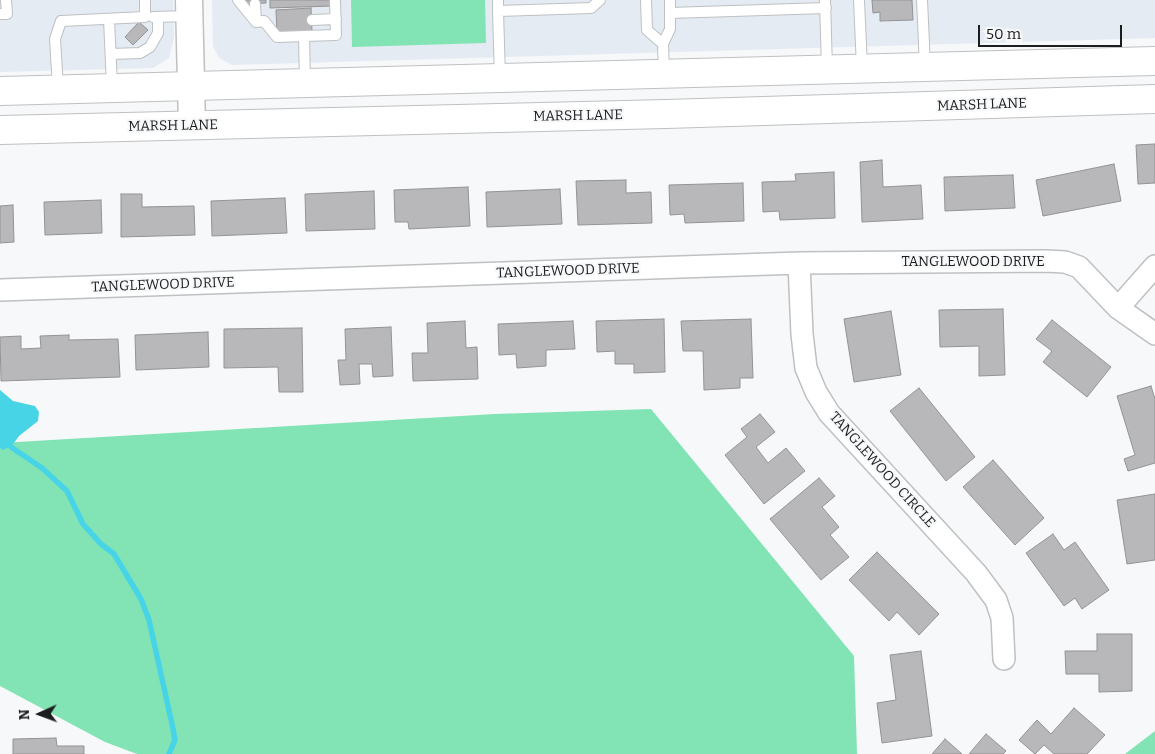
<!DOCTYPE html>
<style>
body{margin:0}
#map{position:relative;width:1155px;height:754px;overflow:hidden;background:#f6f8fa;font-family:Bitter,serif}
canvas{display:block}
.north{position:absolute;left:15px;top:689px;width:50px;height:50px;-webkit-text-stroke:4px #f6f8fa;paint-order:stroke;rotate:268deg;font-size:14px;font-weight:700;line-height:20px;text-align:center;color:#1c1d1d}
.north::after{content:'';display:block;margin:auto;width:18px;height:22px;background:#1c1d1d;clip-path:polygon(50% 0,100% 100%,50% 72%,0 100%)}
.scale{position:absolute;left:978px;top:25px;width:144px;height:22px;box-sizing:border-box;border:2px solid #1c1d1d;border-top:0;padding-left:6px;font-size:15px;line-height:18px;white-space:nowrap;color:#1c1d1d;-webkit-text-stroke:4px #f6f8fa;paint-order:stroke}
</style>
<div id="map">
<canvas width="1155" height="754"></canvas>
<div class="north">N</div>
<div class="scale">50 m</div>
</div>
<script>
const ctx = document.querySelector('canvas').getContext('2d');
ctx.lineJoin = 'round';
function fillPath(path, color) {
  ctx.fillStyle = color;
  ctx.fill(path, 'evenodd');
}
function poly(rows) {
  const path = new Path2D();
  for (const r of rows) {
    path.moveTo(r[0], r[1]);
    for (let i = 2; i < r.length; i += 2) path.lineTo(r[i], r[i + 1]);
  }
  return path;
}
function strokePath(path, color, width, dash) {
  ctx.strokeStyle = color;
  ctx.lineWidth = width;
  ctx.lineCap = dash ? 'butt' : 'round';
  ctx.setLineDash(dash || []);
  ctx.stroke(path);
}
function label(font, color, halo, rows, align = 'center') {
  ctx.font = font + ' Bitter,serif';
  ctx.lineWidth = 4.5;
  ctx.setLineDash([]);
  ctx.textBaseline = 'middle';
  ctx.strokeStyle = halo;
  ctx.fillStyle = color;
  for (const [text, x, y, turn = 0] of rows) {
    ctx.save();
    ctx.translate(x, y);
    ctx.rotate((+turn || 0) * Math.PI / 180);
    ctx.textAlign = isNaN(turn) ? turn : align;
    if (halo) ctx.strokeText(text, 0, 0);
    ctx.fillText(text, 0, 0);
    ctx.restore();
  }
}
fillPath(poly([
 [0,0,173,0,174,38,169,58,153,68,0,72],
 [212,0,1155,0,1155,38,232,65,219,58,213,46]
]), '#e4ebf3');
fillPath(poly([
 [351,0,485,0,486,43,352,47],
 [651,409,854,656,857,754,137,754,105,742,0,686,0,443,495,414],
 [1155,731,1155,754,1125,754]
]), '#82e4b4');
fillPath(poly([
 [0,390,13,401,35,406,39,412,38,421,19,436,11,447,2,450,0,447]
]), '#47d4e6');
strokePath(poly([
 [11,447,42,468,67,491,83,524,101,544,114,554,141,599,149,620,172,724,175,740,169,754]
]), '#47d4e6', 5.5);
const building = poly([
 [244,0,266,0,266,3,244,4,244,0],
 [270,0,332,0,332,6,270,8,270,0],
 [872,0,912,0,913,20,880,21,880,12,873,13,872,0],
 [311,8,312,31,277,33,276,10,311,8],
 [139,22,148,30,133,45,125,37,139,22],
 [1155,144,1155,183,1138,184,1136,145,1155,144],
 [882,160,883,187,921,185,923,219,862,222,860,162,882,160],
 [1114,164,1121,201,1043,216,1036,180,1114,164],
 [834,172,835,218,780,220,779,211,763,212,762,182,796,181,795,174,834,172],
 [1013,175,1015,208,945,211,944,177,1013,175],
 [626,180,626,193,651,192,652,223,578,225,576,181,626,180],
 [743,183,744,221,685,223,684,214,670,215,669,185,743,183],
 [468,187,470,226,409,229,408,222,395,222,394,190,468,187],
 [560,189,562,224,487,227,486,192,560,189],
 [374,191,375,229,306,231,305,194,374,191],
 [121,194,142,194,142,207,194,206,195,235,121,237,121,194],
 [285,198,287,233,212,236,211,201,285,198],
 [101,200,102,233,45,235,44,202,101,200],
 [13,205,14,242,0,243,0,206,13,205],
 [1003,309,1005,375,979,376,979,346,940,347,939,310,1003,309],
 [891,311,901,375,854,382,844,319,891,311],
 [664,319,665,372,634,373,634,364,615,364,615,351,597,352,596,321,664,319],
 [751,319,753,378,740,378,740,388,704,390,703,351,683,351,681,321,751,319],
 [1052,320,1111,367,1087,397,1043,362,1052,351,1036,339,1052,320],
 [465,321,466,348,477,347,478,379,413,381,412,353,428,353,427,323,465,321],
 [573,321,575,349,546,350,546,366,517,368,516,354,499,355,498,324,573,321],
 [391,327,393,376,373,377,372,364,359,364,360,384,340,385,338,360,346,360,345,329,391,327],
 [302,328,303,392,279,392,278,367,224,368,224,329,302,328],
 [208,332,209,367,136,370,135,335,208,332],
 [69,335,69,340,118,339,120,377,1,381,0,337,21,336,21,349,41,348,40,336,69,335],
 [1151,386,1155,399,1155,463,1128,471,1124,459,1135,455,1117,396,1151,386],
 [919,388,975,457,946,481,890,411,919,388],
 [760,414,775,432,756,447,768,463,786,448,805,471,764,504,725,455,747,437,741,429,760,414],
 [993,460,1044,518,1015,545,963,487,993,460],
 [819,478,835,496,822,507,839,527,830,535,849,557,821,580,770,519,819,478],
 [1155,494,1155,560,1127,564,1117,500,1155,494],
 [1053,534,1064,550,1075,542,1109,590,1082,609,1075,598,1064,606,1026,553,1053,534],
 [877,552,939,614,919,635,897,612,889,621,849,580,877,552],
 [1097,634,1132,634,1132,691,1099,692,1099,674,1066,674,1065,651,1097,651,1097,634],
 [921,651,932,736,882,743,877,703,896,700,890,655,921,651],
 [1074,708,1105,735,1087,754,1054,754,1044,745,1035,754,1019,740,1037,720,1051,734,1074,708],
 [986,734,1006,751,1003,754,969,754,986,734],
 [56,738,57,746,84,746,84,754,13,754,13,739,56,738],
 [945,739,962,754,932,754,945,739]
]);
fillPath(building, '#b8b8ba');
strokePath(building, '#939395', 1);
const service = poly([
 [238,0,256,22,264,21,277,37,304,36],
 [498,0,498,11,591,8,600,0],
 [646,0,647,30,663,44],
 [825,0,827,69],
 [859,0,862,68],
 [922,0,925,66],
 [255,4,256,22],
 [498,11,500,78],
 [670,13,826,8],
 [0,14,7,14,6,0],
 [153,17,189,16],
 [109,19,112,86],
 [312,20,336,19],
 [111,54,140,53,150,47,158,33,158,17],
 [664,73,663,44,670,29,670,0],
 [305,83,304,36,336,35,335,0],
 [58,88,55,39,61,21,145,17,145,0]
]);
const minor = poly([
 [799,263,802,334,806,368,816,392,829,413,976,573,996,600,1002,618,1004,659],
 [0,290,799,263,1046,261,1065,262,1079,267,1118,308,1155,334],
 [1118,308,1155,266]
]);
const tertiary = poly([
 [189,0,192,125]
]);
const secondary = poly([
 [0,91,1155,61],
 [0,130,666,114,1155,99]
]);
strokePath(service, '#bec0c2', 12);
strokePath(minor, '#bec0c2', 24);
strokePath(tertiary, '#bec0c2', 29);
strokePath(secondary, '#bec0c2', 30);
strokePath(service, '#fff', 10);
strokePath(minor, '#fff', 21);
strokePath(tertiary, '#fff', 26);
strokePath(secondary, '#fff', 28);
label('14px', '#1c1d1d', '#f6f8fa', [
 ["MARSH LANE",982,105,-2],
 ["MARSH LANE",578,116,-1],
 ["MARSH LANE",173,126,-1],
 ["TANGLEWOOD DRIVE",973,262],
 ["TANGLEWOOD DRIVE",568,271,-2],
 ["TANGLEWOOD DRIVE",163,285,-2],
 ["TANGLEWOOD CIRCLE",882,470,48]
]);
</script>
